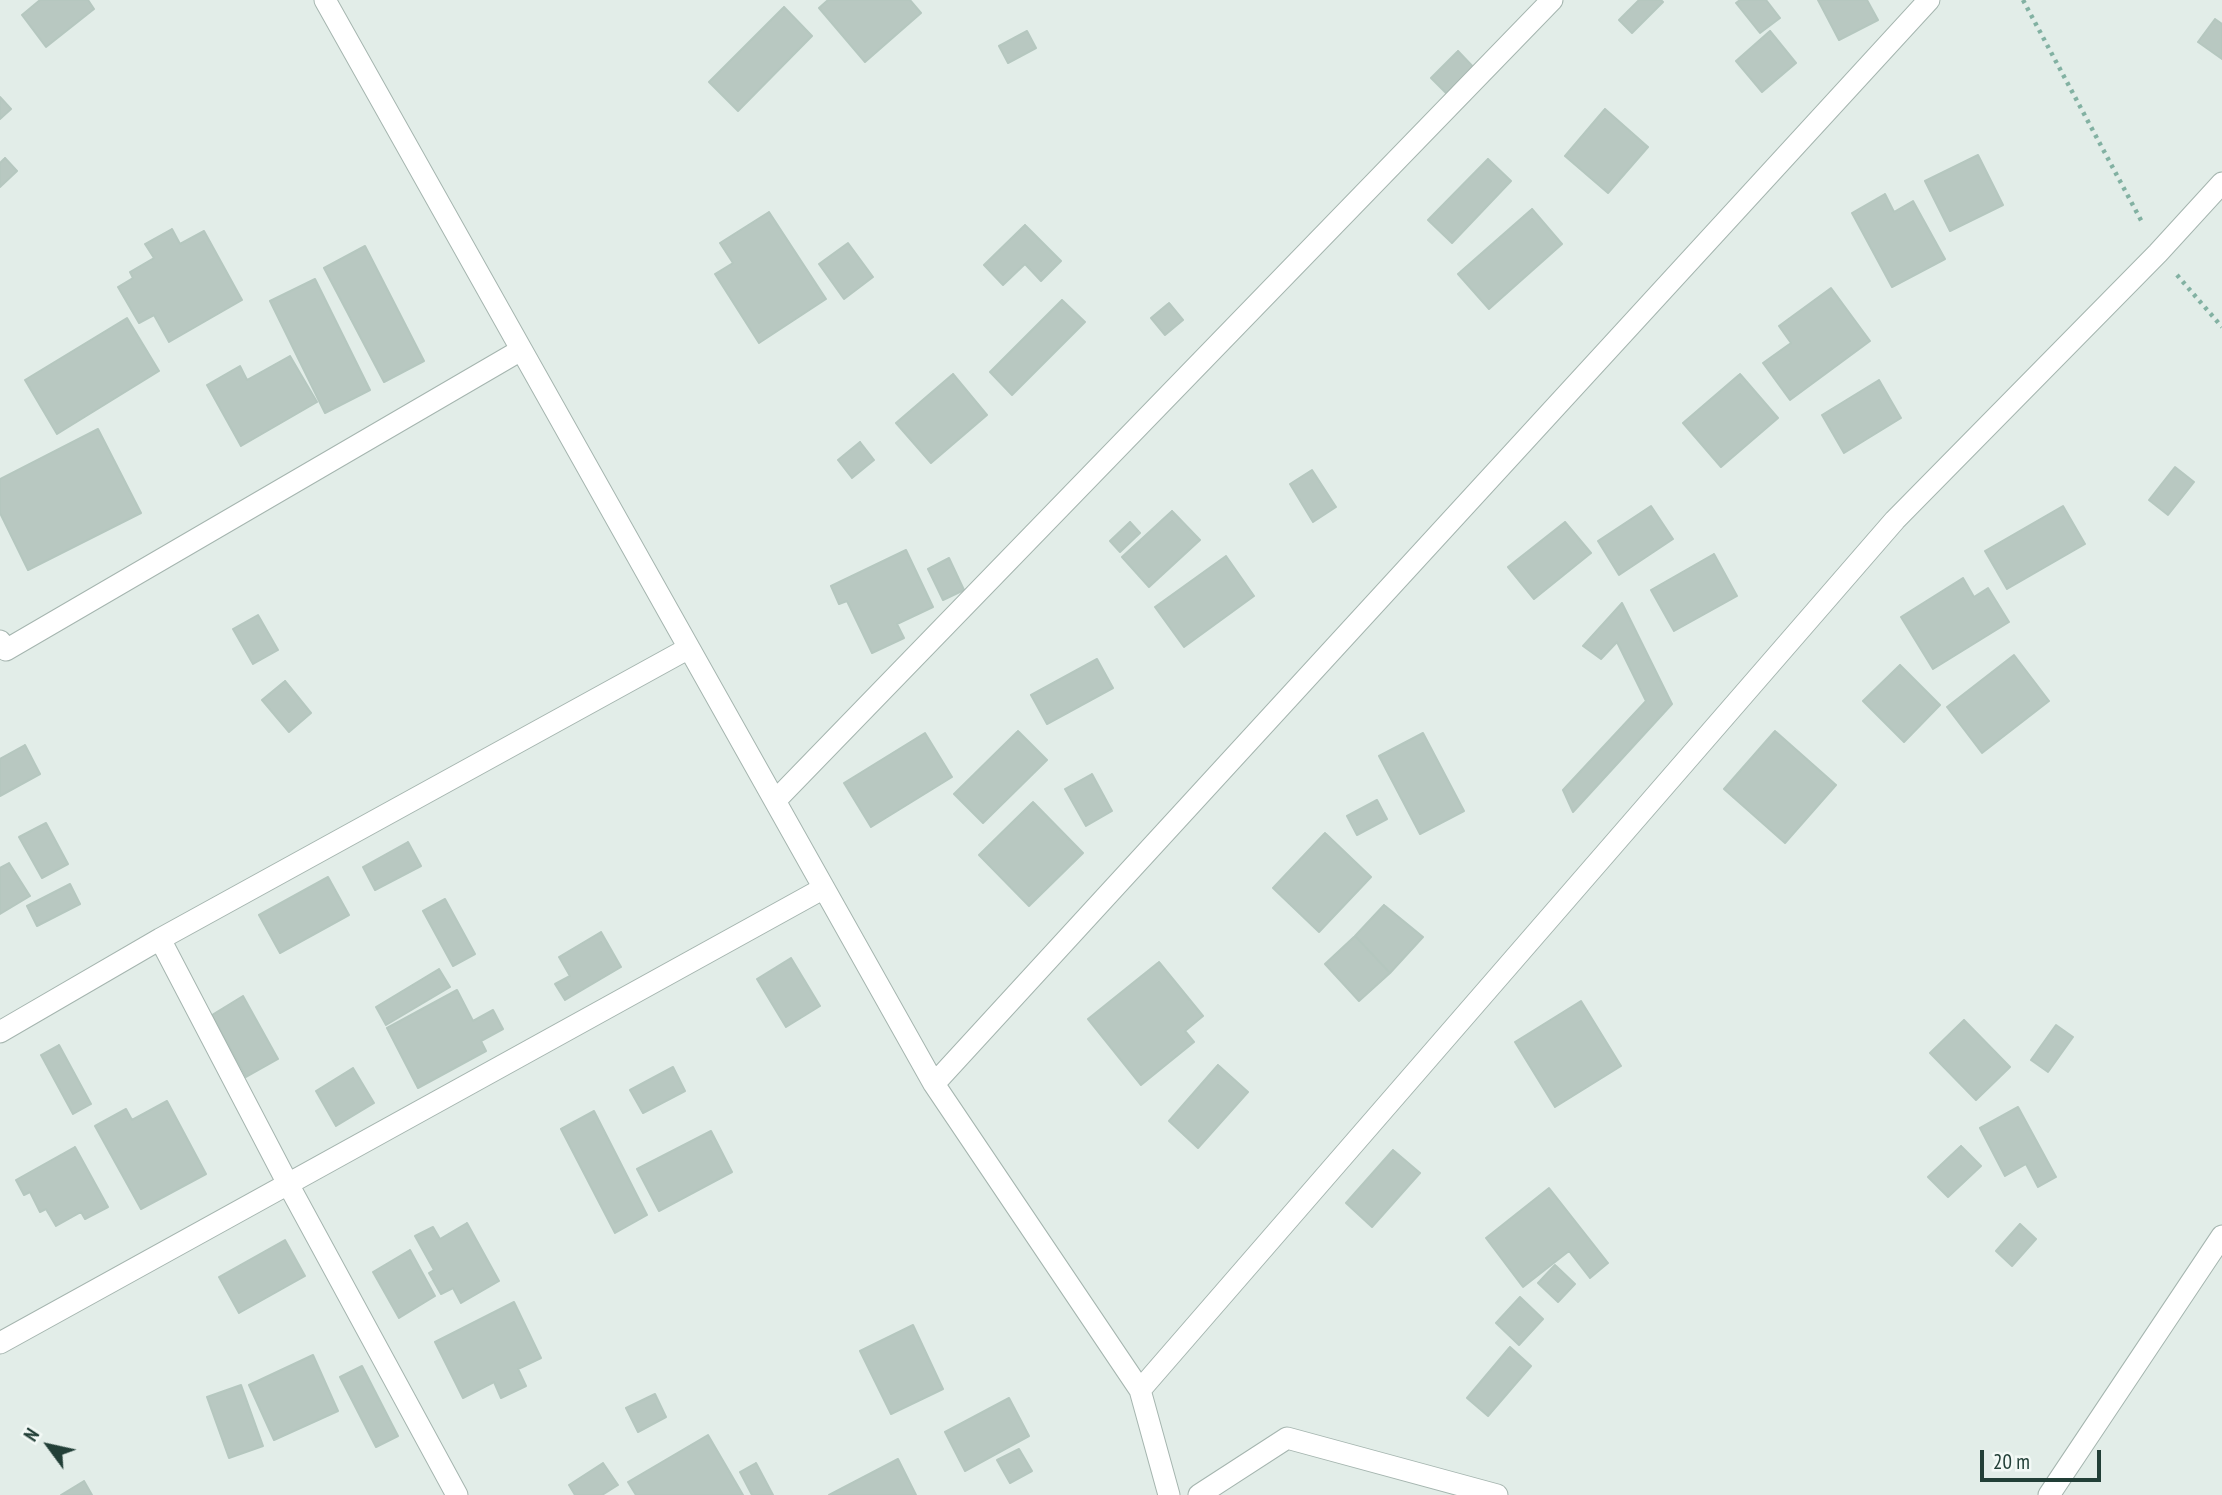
<!DOCTYPE html>
<style>
body{margin:0}
#map{position:relative;width:2222px;height:1495px;overflow:hidden;background:#e2ede8;font-family:"PT Sans Narrow",sans-serif}
canvas{display:block}
.north{position:absolute;left:14px;top:1411px;width:70px;height:70px;-webkit-text-stroke:5px #f3f9f6;paint-order:stroke;rotate:303deg;font-size:19px;font-weight:700;line-height:28px;text-align:center;color:#223f37}
.north::after{content:'';display:block;margin:auto;width:24px;height:32px;background:#223f37;clip-path:polygon(50% 0,100% 100%,50% 72%,0 100%)}
.scale{position:absolute;left:1980px;top:1450px;width:121px;height:32px;box-sizing:border-box;border:4px solid #223f37;border-top:0;padding-left:9px;font-size:21px;line-height:24px;white-space:nowrap;color:#223f37;-webkit-text-stroke:5px #f3f9f6;paint-order:stroke}
</style>
<div id="map">
<canvas width="2222" height="1495"></canvas>
<div class="north">N</div>
<div class="scale">20 m</div>
</div>
<script>
const ctx = document.querySelector('canvas').getContext('2d');
ctx.lineJoin = 'round';
function fillPath(path, color) {
  ctx.fillStyle = color;
  ctx.fill(path, 'evenodd');
}
function poly(rows) {
  const path = new Path2D();
  for (const r of rows) {
    path.moveTo(r[0], r[1]);
    for (let i = 2; i < r.length; i += 2) path.lineTo(r[i], r[i + 1]);
  }
  return path;
}
function strokePath(path, color, width, dash) {
  ctx.strokeStyle = color;
  ctx.lineWidth = width;
  ctx.lineCap = dash ? 'butt' : 'round';
  ctx.setLineDash(dash || []);
  ctx.stroke(path);
}
const building = poly([
 [40,0,88,0,94,9,46,47,22,15,40,0],
 [828,0,910,0,921,13,865,62,819,8,828,0],
 [1639,0,1661,0,1663,2,1632,33,1619,20,1639,0],
 [1740,0,1766,0,1780,18,1760,33,1736,3,1740,0],
 [1818,0,1867,0,1878,20,1839,40,1818,0],
 [784,7,812,36,738,111,709,82,784,7],
 [2215,19,2222,24,2222,59,2198,42,2215,19],
 [1027,31,1036,48,1008,63,999,46,1027,31],
 [1770,31,1796,63,1762,92,1736,61,1770,31],
 [1458,51,1477,71,1450,97,1431,78,1458,51],
 [0,97,11,109,0,119,0,97],
 [1605,109,1648,147,1608,193,1565,156,1605,109],
 [1978,155,2003,205,1950,231,1925,181,1978,155],
 [5,158,17,171,0,187,0,163,5,158],
 [1488,159,1511,181,1452,243,1428,220,1488,159],
 [1885,194,1894,212,1913,201,1945,259,1892,287,1852,213,1885,194],
 [1532,209,1562,244,1489,309,1458,274,1532,209],
 [769,212,826,299,759,343,715,274,733,263,720,243,769,212],
 [1025,225,1061,261,1041,281,1025,264,1003,285,984,265,1025,225],
 [172,229,180,244,204,231,242,300,169,342,154,315,139,323,118,287,133,278,130,272,154,258,145,244,172,229],
 [848,243,873,277,844,299,819,264,848,243],
 [365,246,424,361,384,382,324,268,365,246],
 [315,279,370,390,325,413,270,301,315,279],
 [1831,288,1870,341,1790,400,1763,363,1791,343,1779,326,1831,288],
 [1062,300,1085,322,1012,395,990,372,1062,300],
 [1169,303,1183,320,1165,335,1151,318,1169,303],
 [127,318,159,371,57,434,25,380,127,318],
 [290,356,317,402,241,446,207,385,240,366,247,380,290,356],
 [953,374,987,415,931,463,896,423,953,374],
 [1740,374,1778,418,1721,467,1683,423,1740,374],
 [1879,380,1901,418,1844,453,1822,415,1879,380],
 [98,429,141,513,28,570,0,513,0,479,98,429],
 [860,442,874,460,852,478,838,460,860,442],
 [2175,467,2194,482,2168,515,2149,500,2175,467],
 [1312,470,1336,507,1313,522,1290,484,1312,470],
 [1651,506,1673,539,1619,575,1598,541,1651,506],
 [2063,506,2085,544,2007,589,1985,551,2063,506],
 [1172,511,1200,540,1149,587,1122,557,1172,511],
 [1130,522,1140,533,1120,552,1110,541,1130,522],
 [1565,522,1591,553,1534,599,1508,567,1565,522],
 [906,550,933,607,897,624,904,638,872,653,847,601,839,604,831,586,906,550],
 [1714,554,1737,596,1674,631,1651,590,1714,554],
 [1226,556,1254,596,1184,647,1155,607,1226,556],
 [949,558,964,590,943,600,928,569,949,558],
 [1963,578,1974,597,1988,588,2009,622,1933,669,1901,617,1963,578],
 [1622,603,1672,704,1573,812,1563,790,1646,701,1617,642,1601,659,1583,646,1622,603],
 [258,615,278,650,253,664,233,629,258,615],
 [2014,655,2049,701,1982,753,1947,707,2014,655],
 [1097,659,1113,688,1047,724,1031,695,1097,659],
 [1900,665,1940,705,1904,742,1863,701,1900,665],
 [285,681,311,713,289,732,262,700,285,681],
 [1018,731,1047,760,983,823,954,794,1018,731],
 [1775,731,1836,785,1785,843,1724,789,1775,731],
 [925,733,952,777,871,827,844,783,925,733],
 [1423,733,1464,811,1420,834,1379,756,1423,733],
 [25,745,40,774,0,796,0,759,25,745],
 [1092,774,1112,811,1086,826,1065,789,1092,774],
 [1377,800,1387,819,1357,835,1347,816,1377,800],
 [1033,802,1083,853,1029,906,979,855,1033,802],
 [46,823,68,864,42,878,19,837,46,823],
 [1325,833,1371,877,1319,932,1273,888,1325,833],
 [408,842,421,866,375,890,363,867,408,842],
 [9,863,30,896,0,914,0,868,9,863],
 [328,877,349,915,280,953,259,915,328,877],
 [70,884,80,904,37,926,27,906,70,884],
 [445,899,475,954,453,966,423,911,445,899],
 [1384,905,1423,937,1390,973,1355,936,1384,905],
 [601,932,621,967,565,1000,555,984,570,976,559,957,601,932],
 [1355,936,1390,973,1359,1001,1325,964,1355,936],
 [791,958,820,1006,786,1027,757,979,791,958],
 [1159,962,1203,1016,1185,1031,1194,1042,1141,1085,1088,1019,1159,962],
 [439,969,450,987,386,1025,376,1007,439,969],
 [457,990,473,1021,493,1010,503,1029,481,1041,486,1051,418,1088,387,1028,457,990],
 [243,996,278,1059,246,1077,212,1015,243,996],
 [1581,1001,1621,1066,1555,1107,1515,1042,1581,1001],
 [1964,1020,2010,1067,1976,1100,1930,1053,1964,1020],
 [2056,1025,2073,1037,2048,1072,2031,1060,2056,1025],
 [59,1045,91,1104,73,1114,41,1055,59,1045],
 [1218,1065,1248,1092,1198,1148,1169,1121,1218,1065],
 [673,1067,685,1091,643,1113,630,1090,673,1067],
 [353,1068,374,1103,336,1126,316,1091,353,1068],
 [167,1101,206,1174,141,1209,95,1126,126,1109,132,1120,167,1101],
 [2018,1107,2056,1177,2038,1187,2026,1164,2005,1176,1980,1128,2018,1107],
 [594,1111,647,1215,615,1233,561,1129,594,1111],
 [711,1131,732,1172,659,1211,637,1169,711,1131],
 [1961,1146,1981,1166,1948,1197,1928,1177,1961,1146],
 [75,1147,108,1207,85,1219,81,1212,56,1226,46,1209,40,1212,30,1192,24,1195,16,1180,75,1147],
 [1393,1150,1420,1173,1372,1227,1346,1203,1393,1150],
 [1549,1188,1608,1263,1590,1278,1569,1251,1523,1287,1486,1238,1549,1188],
 [467,1223,499,1281,461,1303,453,1288,441,1294,429,1273,434,1270,415,1236,433,1227,440,1239,467,1223],
 [2020,1224,2036,1239,2012,1266,1996,1251,2020,1224],
 [285,1240,305,1276,239,1313,219,1277,285,1240],
 [410,1250,435,1296,399,1318,373,1272,410,1250],
 [1555,1265,1575,1284,1558,1302,1538,1283,1555,1265],
 [1520,1297,1543,1319,1519,1345,1496,1323,1520,1297],
 [514,1302,541,1358,518,1369,526,1386,501,1398,494,1382,463,1398,435,1342,514,1302],
 [913,1325,943,1389,891,1414,860,1351,913,1325],
 [1510,1347,1531,1366,1488,1416,1467,1398,1510,1347],
 [313,1355,338,1411,274,1440,249,1385,313,1355],
 [362,1366,398,1436,376,1447,340,1377,362,1366],
 [241,1385,263,1446,229,1458,207,1397,241,1385],
 [655,1394,666,1417,638,1432,626,1408,655,1394],
 [1009,1398,1029,1436,965,1471,945,1432,1009,1398],
 [708,1435,743,1495,636,1495,628,1482,708,1435],
 [1019,1449,1032,1471,1010,1483,997,1460,1019,1449],
 [898,1459,916,1495,829,1495,898,1459],
 [603,1463,618,1485,602,1495,575,1495,569,1485,603,1463],
 [756,1463,773,1495,752,1495,740,1472,756,1463],
 [84,1481,92,1495,61,1495,84,1481]
]);
fillPath(building, '#b8c8c1');
strokePath(building, '#b5c7bf', 2);
const minor = poly([
 [325,0,934,1084,1140,1390,1169,1495],
 [0,641,6,650,521,350],
 [775,801,1552,0],
 [160,939,288,1184,457,1495],
 [0,1032,160,939,689,648],
 [934,1084,1929,0],
 [0,1343,824,888],
 [1140,1390,1895,520,2158,253,2222,183],
 [1199,1495,1287,1438,1497,1495],
 [2049,1495,2222,1236]
]);
strokePath(minor, '#a5b5af', 23);
strokePath(poly([
 [2023,0,2143,224],
 [2177,275,2222,327]
]), '#82b1a2', 4.5, [3.5, 5]);
strokePath(minor, '#fff', 21);
</script>
